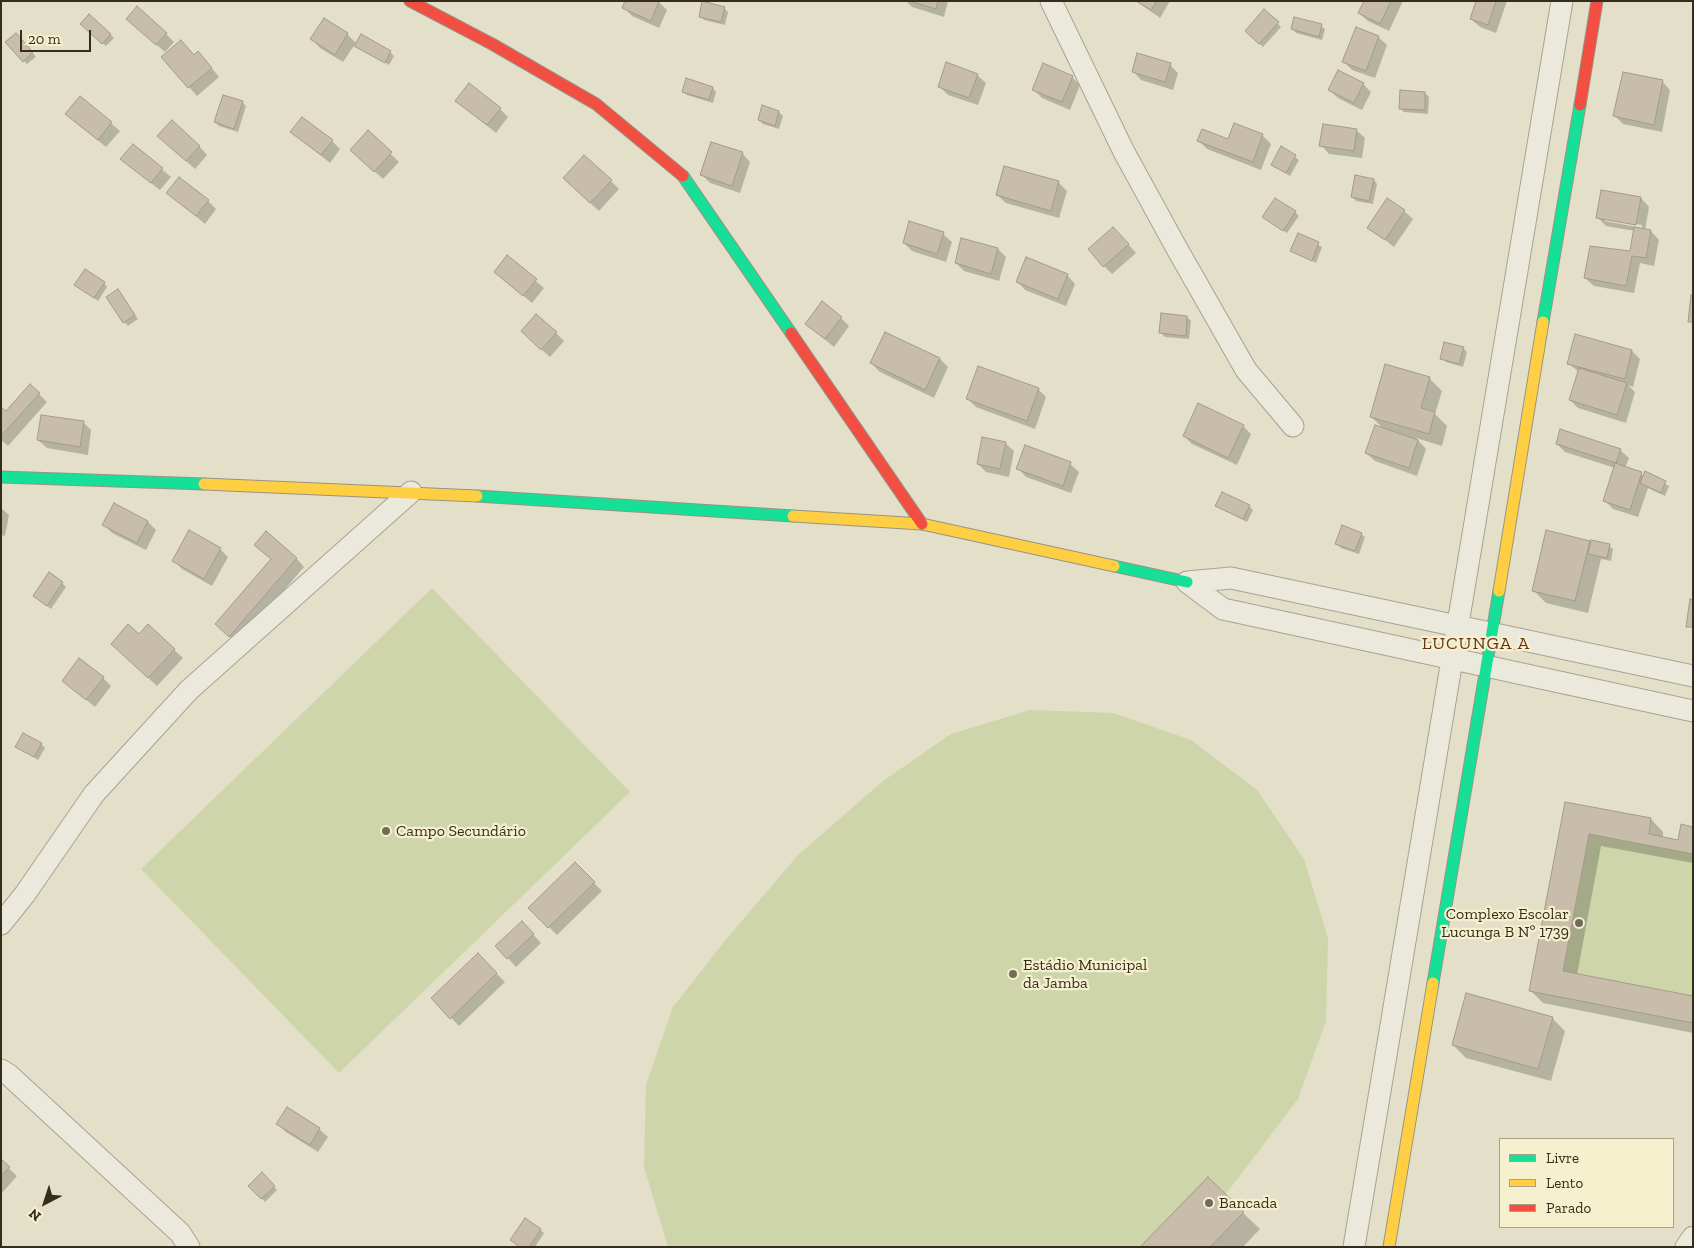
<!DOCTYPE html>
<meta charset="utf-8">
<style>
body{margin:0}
#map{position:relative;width:1694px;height:1248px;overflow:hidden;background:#e3dfc9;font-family:"Zilla Slab",serif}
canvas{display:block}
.frame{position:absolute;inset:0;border:2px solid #362c1c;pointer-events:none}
.legend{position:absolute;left:1499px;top:1138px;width:175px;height:90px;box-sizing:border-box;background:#f6f0ce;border:1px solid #a9a287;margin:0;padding:6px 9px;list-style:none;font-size:15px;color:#362c1c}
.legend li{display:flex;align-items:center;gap:10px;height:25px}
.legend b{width:25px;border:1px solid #a9a287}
.north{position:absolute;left:20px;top:1178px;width:50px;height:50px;-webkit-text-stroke:4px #f6f0ce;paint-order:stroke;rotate:220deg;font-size:14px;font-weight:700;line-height:20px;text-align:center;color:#362c1c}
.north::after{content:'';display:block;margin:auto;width:18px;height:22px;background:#362c1c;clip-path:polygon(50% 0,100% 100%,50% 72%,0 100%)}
.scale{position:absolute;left:20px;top:30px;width:71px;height:22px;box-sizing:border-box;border:2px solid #362c1c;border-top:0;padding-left:6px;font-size:15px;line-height:18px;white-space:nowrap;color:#362c1c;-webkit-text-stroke:4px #f6f0ce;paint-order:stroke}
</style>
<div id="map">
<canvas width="1694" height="1248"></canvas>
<div class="frame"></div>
<ul class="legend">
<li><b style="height:6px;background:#16e098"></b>Livre</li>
<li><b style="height:6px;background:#ffcf43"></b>Lento</li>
<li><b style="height:6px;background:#f24e42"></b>Parado</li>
</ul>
<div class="north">N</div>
<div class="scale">20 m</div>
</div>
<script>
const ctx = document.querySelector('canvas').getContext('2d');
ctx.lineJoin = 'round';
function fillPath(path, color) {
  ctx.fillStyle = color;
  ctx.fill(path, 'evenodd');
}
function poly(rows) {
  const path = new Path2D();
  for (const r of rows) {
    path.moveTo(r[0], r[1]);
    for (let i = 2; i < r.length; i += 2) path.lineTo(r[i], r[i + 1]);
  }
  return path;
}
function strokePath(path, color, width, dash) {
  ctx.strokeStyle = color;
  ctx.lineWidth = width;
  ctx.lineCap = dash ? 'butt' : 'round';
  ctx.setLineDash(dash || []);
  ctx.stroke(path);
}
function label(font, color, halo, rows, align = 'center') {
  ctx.font = font + ' "Zilla Slab",serif';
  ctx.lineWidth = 4.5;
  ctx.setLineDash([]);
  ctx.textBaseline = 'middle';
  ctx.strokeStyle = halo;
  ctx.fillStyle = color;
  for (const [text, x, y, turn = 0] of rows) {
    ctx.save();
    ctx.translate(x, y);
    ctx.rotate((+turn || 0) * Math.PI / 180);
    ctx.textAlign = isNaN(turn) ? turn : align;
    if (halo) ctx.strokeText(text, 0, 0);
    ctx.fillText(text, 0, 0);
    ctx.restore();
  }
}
fillPath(poly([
 [432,588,630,792,339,1073,141,869],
 [1030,710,1113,713,1191,740,1257,790,1304,859,1328,938,1326,1021,1298,1099,1226,1194,1244,1212,1210,1247,668,1247,644,1167,646,1085,673,1007,724,942,798,855,883,781,951,734],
 [1589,834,1693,854,1693,996,1563,971]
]), '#ced5ab');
fillPath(poly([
 [658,1,667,10,659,28,632,16,624,8],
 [906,1,948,1,944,17,912,7],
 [1136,1,1170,1,1160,18],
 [1365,1,1403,1,1389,31,1368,21,1359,13],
 [1477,1,1507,1,1496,33,1480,27,1471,19],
 [724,8,728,12,725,25,704,20,700,16],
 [1265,11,1281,27,1263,47,1246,31],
 [89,16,114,38,106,46,82,24],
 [324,20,347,34,357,44,390,52,394,56,389,65,355,44,343,62,320,48,312,39],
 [1321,26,1325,29,1322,40,1296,33,1293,29],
 [136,27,166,34,174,42,165,52],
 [1378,37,1387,45,1375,78,1352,70,1344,62],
 [20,38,36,57,27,64,24,61],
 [194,56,206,61,219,77,197,96,163,57],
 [1170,65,1178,73,1173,90,1141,80,1133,71],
 [977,75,986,83,978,105,948,95,939,86],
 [1072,77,1080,85,1070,110,1042,98,1034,90],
 [1662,81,1670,90,1662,132,1623,124,1615,116],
 [1363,84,1371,92,1362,110,1338,98,1329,89],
 [713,88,716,92,713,103,687,95,684,92],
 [1425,93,1429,97,1428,114,1404,112,1400,108],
 [80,97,120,131,106,147,75,122],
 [457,101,500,109,508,117,496,133],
 [242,102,246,106,238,132,219,126,215,122],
 [779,112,783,116,779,129,763,124,759,120],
 [1356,130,1365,138,1362,158,1329,154,1321,145],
 [292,132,332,141,340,149,330,163],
 [368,132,399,162,383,179,360,158],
 [1262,135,1271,144,1261,170,1207,149,1199,141,1229,140],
 [167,144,199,146,207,155,195,169],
 [133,145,171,177,160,190,130,167],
 [1282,148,1299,160,1290,176,1272,165],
 [742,153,750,162,740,193,710,183,702,175],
 [1374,180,1377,184,1373,204,1356,201,1352,197],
 [611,181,619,189,599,211,573,187],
 [1058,182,1067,191,1059,218,1006,203,997,195],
 [168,193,208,201,216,209,205,224],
 [1641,198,1649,207,1645,230,1651,231,1659,240,1654,266,1640,263,1634,293,1594,286,1585,278,1631,252,1635,231,1606,226,1597,217],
 [1605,218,1642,225,1642,228,1605,221],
 [1404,211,1413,219,1394,247,1369,227],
 [1295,212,1299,216,1287,233,1267,220],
 [943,234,952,242,946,262,912,251,904,243],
 [1299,234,1322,247,1316,263,1291,250],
 [1122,237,1136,253,1112,274,1104,266],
 [998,249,1006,257,999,281,964,271,956,263],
 [507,257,544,288,532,303,495,272],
 [1067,275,1075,284,1066,306,1025,290,1017,281],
 [104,283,107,287,98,301,80,288],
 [118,290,138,319,128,326,124,322],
 [1187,317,1191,321,1189,339,1165,337,1161,333],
 [841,318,849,326,834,347,806,324],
 [556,333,564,341,550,357,531,340],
 [886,333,940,359,948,367,934,398,880,372,871,363],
 [1463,348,1467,352,1463,367,1446,362,1442,358],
 [1632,351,1640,359,1633,387,1628,385,1635,392,1626,423,1578,408,1570,400,1579,372,1569,364],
 [1429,378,1442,391,1435,414,1447,426,1442,446,1416,438,1426,449,1417,476,1375,461,1366,453,1384,429,1371,417],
 [31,386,47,402,8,446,1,440,1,408,6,413],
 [1038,389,1046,397,1035,429,976,407,967,398],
 [83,422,91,430,88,455,47,448,38,440],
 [1243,426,1251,434,1237,465,1192,444,1184,436],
 [1005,443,1014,451,1009,477,986,472,978,464],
 [1557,444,1620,450,1629,458,1625,468,1644,476,1646,473,1669,486,1665,496,1648,488,1638,517,1613,509,1605,501,1615,468,1565,452],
 [1070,464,1079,472,1071,493,1026,477,1018,468],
 [114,504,148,522,156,530,146,550,112,533,104,525],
 [1216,506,1249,506,1253,510,1247,522],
 [1,508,9,515,5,536,1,535],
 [1361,534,1365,537,1359,554,1341,548,1337,544],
 [1589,542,1591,545,1609,546,1613,549,1611,561,1601,559,1588,613,1546,603,1533,590],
 [255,545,296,558,304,567,238,644,225,633,272,560],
 [220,549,228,557,212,586,182,569,174,561],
 [62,583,66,587,51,609,34,596],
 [148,626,183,658,157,686,120,652],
 [103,678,111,686,95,707,63,681],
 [41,744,45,748,38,760,17,746],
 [1566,803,1651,819,1663,832,1663,838,1679,841,1693,828,1693,863,1601,846,1577,975,1693,998,1693,1033,1543,1003,1531,991],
 [575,864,602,891,557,935,530,908],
 [530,931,541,943,516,967,497,946],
 [478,955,505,982,459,1026,432,998],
 [1552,1018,1565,1031,1551,1081,1466,1058,1453,1045],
 [287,1109,319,1129,328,1137,318,1152,286,1132,278,1124],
 [1,1161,17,1176,1,1194],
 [262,1174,277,1190,265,1202,249,1186],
 [1243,1213,1260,1229,1243,1247,1142,1247],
 [540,1230,544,1233,535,1247,520,1247]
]), '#0003');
const building = poly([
 [625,1,659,1,651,21,622,8,625,1],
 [702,1,725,7,721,22,699,17,702,1],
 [909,1,938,1,936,9,909,1],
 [1136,1,1157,1,1151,10,1136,1],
 [1364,1,1391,1,1380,24,1358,13,1364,1],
 [1476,1,1496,1,1488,25,1470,19,1476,1],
 [137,6,167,33,156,45,126,19,137,6],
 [1264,9,1279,22,1259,44,1245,31,1264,9],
 [89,14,111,34,102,44,80,24,89,14],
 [1294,17,1322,24,1319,37,1291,29,1294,17],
 [324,18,348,33,335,55,310,39,324,18],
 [1356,27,1379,36,1366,71,1342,62,1356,27],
 [16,33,33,52,23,62,5,42,16,33],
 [361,34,391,51,385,63,354,46,361,34],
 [181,40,194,55,198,51,212,68,188,88,161,57,181,40],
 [1137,53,1171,63,1165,82,1132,72,1137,53],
 [946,62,978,74,969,98,938,87,946,62],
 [1043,63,1073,76,1062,102,1032,90,1043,63],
 [1338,70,1364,83,1354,103,1328,90,1338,70],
 [1623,72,1663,80,1654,125,1613,116,1623,72],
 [686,78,713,87,709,100,682,92,686,78],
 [469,83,501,108,487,125,455,101,469,83],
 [1400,90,1425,92,1425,110,1399,109,1400,90],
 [223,95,243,101,234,129,214,122,223,95],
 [80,96,112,122,98,140,65,114,80,96],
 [762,105,779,111,775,126,758,120,762,105],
 [302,117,333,140,321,155,290,132,302,117],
 [172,120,200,146,186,161,157,136,172,120],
 [1234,123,1263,134,1253,162,1197,141,1202,129,1228,139,1234,123],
 [1323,124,1357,129,1354,151,1319,146,1323,124],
 [368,130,392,152,374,172,350,150,368,130],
 [711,142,743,152,732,186,700,175,711,142],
 [133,144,163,168,151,183,120,159,133,144],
 [1281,146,1296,155,1286,173,1271,165,1281,146],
 [584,155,612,180,590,203,563,178,584,155],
 [1004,166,1059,181,1051,211,996,195,1004,166],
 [1355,175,1374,179,1369,201,1351,197,1355,175],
 [179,177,209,200,196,216,166,193,179,177],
 [1601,190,1641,197,1636,225,1596,218,1601,190],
 [1275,198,1296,211,1283,231,1262,217,1275,198],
 [1387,198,1405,210,1385,240,1367,228,1387,198],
 [909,221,944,232,937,254,903,243,909,221],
 [1113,227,1129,244,1103,267,1088,249,1113,227],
 [1634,227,1651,230,1646,258,1632,256,1626,286,1584,278,1590,246,1630,251,1634,227],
 [1298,233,1319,242,1312,261,1290,251,1298,233],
 [961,238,998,248,991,274,955,263,961,238],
 [507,255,537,279,523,296,494,272,507,255],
 [1026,257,1068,274,1058,299,1016,282,1026,257],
 [85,269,105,282,94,298,74,285,85,269],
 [118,289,135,315,123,323,106,297,118,289],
 [1691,295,1693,295,1693,322,1688,322,1691,295],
 [822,301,842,317,825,339,805,324,822,301],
 [1161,313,1187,316,1186,336,1159,333,1161,313],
 [536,314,557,332,541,350,521,331,536,314],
 [885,332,940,358,925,390,870,363,885,332],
 [1575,334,1632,350,1625,379,1567,364,1575,334],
 [1444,342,1464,347,1459,364,1440,359,1444,342],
 [1385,364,1430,377,1421,408,1435,412,1429,434,1370,417,1385,364],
 [978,366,1039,388,1027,421,966,399,978,366],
 [1579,368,1627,383,1617,415,1569,400,1579,368],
 [30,384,40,393,1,436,1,407,6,411,30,384],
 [1198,403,1244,425,1228,458,1183,436,1198,403],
 [41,415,84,421,80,447,37,440,41,415],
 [1375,425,1418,440,1409,468,1365,453,1375,425],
 [1560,429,1621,449,1616,463,1556,444,1560,429],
 [982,437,1006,442,1000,469,977,464,982,437],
 [1025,445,1071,462,1063,486,1016,469,1025,445],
 [1615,463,1642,472,1630,510,1603,501,1615,463],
 [1645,471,1666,481,1661,493,1640,483,1645,471],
 [1222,492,1250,505,1243,519,1215,506,1222,492],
 [114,503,148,521,137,543,102,525,114,503],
 [1342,525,1362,533,1355,551,1335,544,1342,525],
 [189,530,221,548,204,579,172,561,189,530],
 [1546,530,1590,541,1575,601,1532,591,1546,530],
 [266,531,297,558,229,637,215,624,271,559,254,545,266,531],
 [1591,540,1610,544,1607,558,1588,554,1591,540],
 [49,572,63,582,47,606,33,596,49,572],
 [1690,599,1693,600,1693,627,1686,627,1690,599],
 [128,624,139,634,148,624,175,649,148,678,111,644,128,624],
 [79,658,104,677,86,700,62,681,79,658],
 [23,733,42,743,34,757,15,747,23,733],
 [1565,802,1651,818,1649,834,1678,840,1681,824,1693,827,1693,854,1589,834,1563,971,1693,996,1693,1023,1529,991,1565,802],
 [575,862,595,882,548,928,528,908,575,862],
 [522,921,534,934,507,959,495,946,522,921],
 [478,953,497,973,450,1019,431,998,478,953],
 [1466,993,1553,1017,1538,1069,1452,1045,1466,993],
 [287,1107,320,1128,310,1145,276,1124,287,1107],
 [1,1159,10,1167,1,1176,1,1159],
 [262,1172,275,1186,261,1199,248,1186,262,1172],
 [1208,1177,1244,1212,1210,1247,1140,1247,1208,1177],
 [525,1218,541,1229,529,1247,520,1247,510,1240,525,1218]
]);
fillPath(building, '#c7bdaa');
strokePath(building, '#a39a89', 1);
const street = poly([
 [1051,1,1124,152,1176,247,1246,370,1293,426],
 [1693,676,1231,578,1187,582,1223,609,1693,711],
 [1,924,25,894,94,794,189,690,411,492],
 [1,1070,9,1075,180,1233,189,1247],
 [1354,1247,1562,1],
 [1686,1247,1693,1237]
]);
const fast = poly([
 [683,176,791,333],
 [1543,322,1580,105],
 [1,477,204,484],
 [477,496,793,516],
 [1114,566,1187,582],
 [1433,983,1499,591]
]);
const slow = poly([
 [204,484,477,496],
 [793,516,922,524,1114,566],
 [1499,591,1543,322],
 [1389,1247,1433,983]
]);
const jam = poly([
 [410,1,492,44,596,104,683,176],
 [1580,105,1597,1],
 [791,333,922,524]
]);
strokePath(street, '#a8a393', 23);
strokePath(fast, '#989383', 13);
strokePath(slow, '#989383', 13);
strokePath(jam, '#989383', 13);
strokePath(street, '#ebe8dc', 21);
strokePath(fast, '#16e098', 11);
strokePath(slow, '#ffcf43', 11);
strokePath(jam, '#f24e42', 11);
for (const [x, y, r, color] of [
 [386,831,5,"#736b59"],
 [1579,923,5,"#736b59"],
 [1013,974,5,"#736b59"],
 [1209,1203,5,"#736b59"]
]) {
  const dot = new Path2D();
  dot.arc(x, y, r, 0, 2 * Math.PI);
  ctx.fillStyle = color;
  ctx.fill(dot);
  strokePath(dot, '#f6f0ce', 2);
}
label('16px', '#362c1c', '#f6f0ce', [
 ["Campo Secundário",396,831],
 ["Complexo Escolar",1569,914,"right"],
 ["Lucunga B Nº 1739",1569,932,"right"],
 ["Estádio Municipal",1023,965],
 ["da Jamba",1023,983],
 ["Bancada",1219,1203]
], 'left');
ctx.letterSpacing = '1px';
label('18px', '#64341a', '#f6f0ce', [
 ["LUCUNGA A",1476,644]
]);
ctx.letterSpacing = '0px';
</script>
